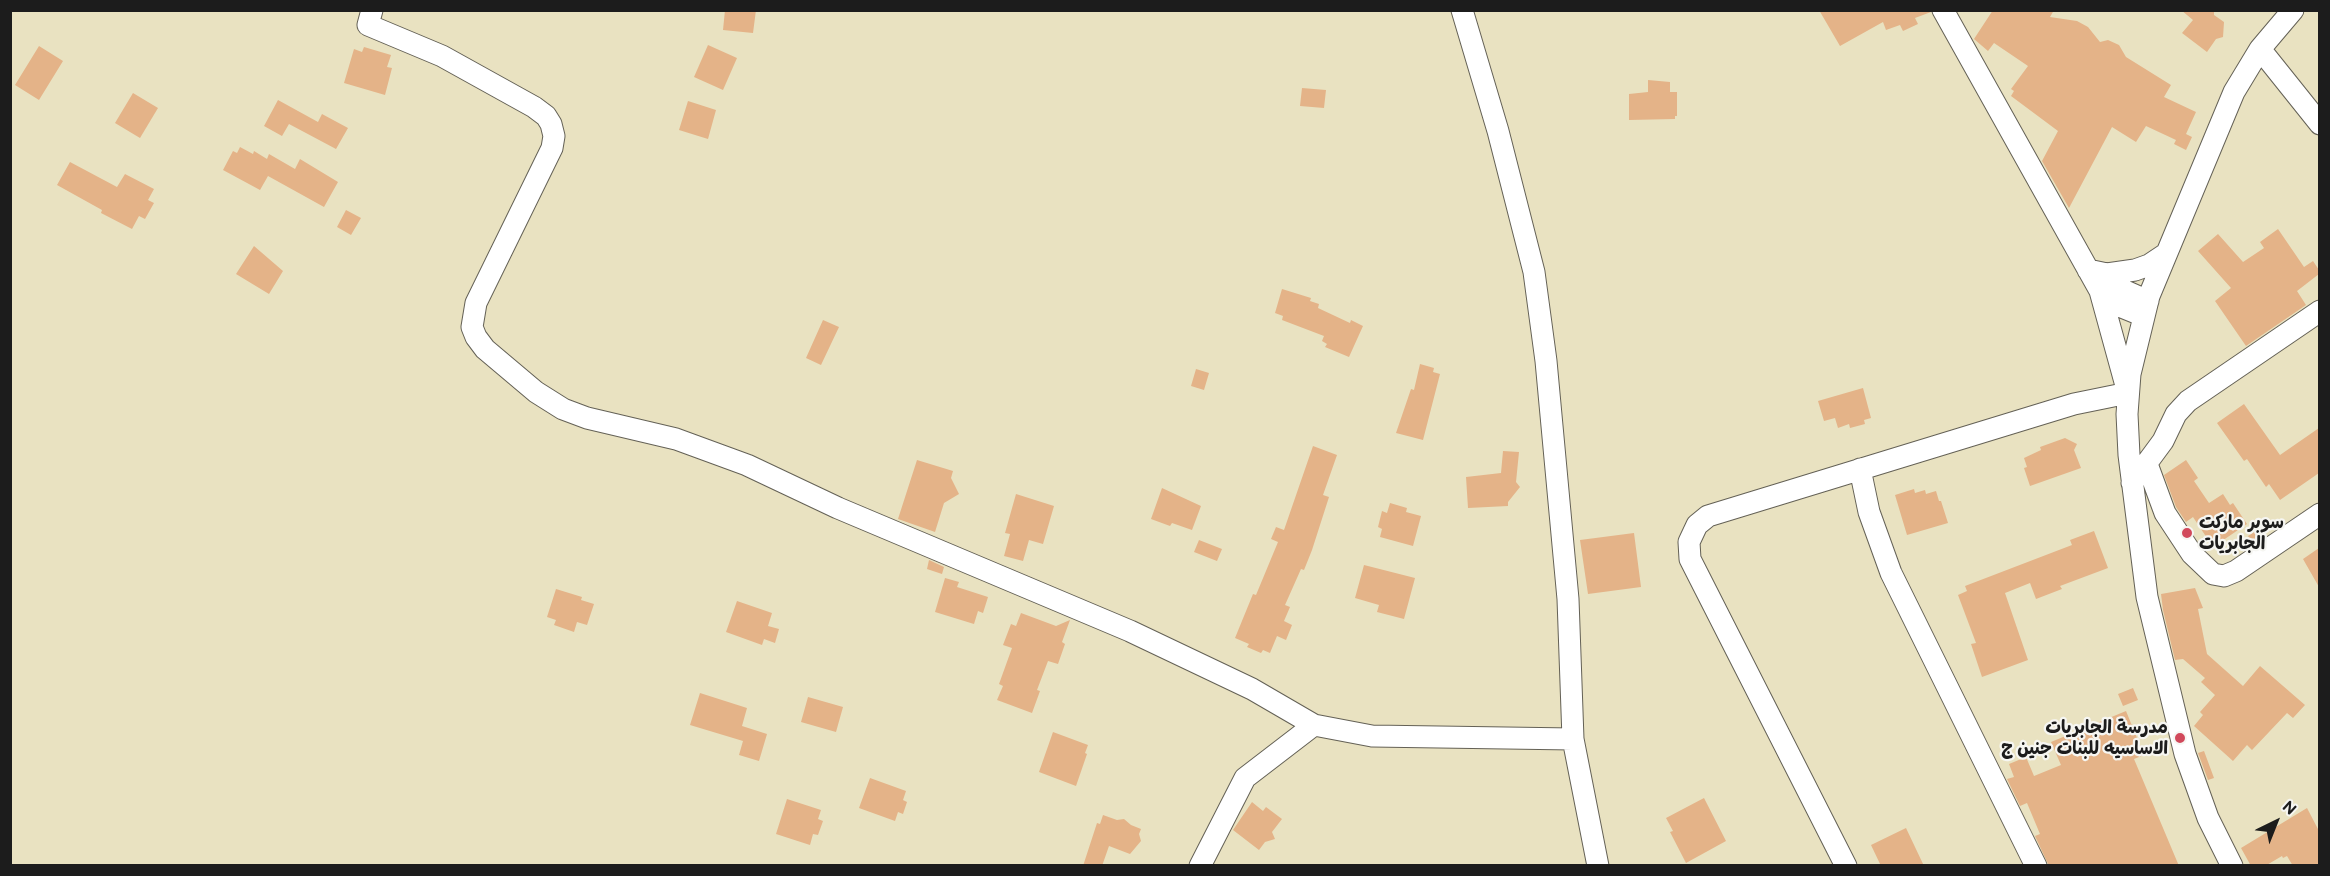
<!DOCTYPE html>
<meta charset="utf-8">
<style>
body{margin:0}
#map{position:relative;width:2330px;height:876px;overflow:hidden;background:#e9e2c1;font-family:"Balsamiq Sans",sans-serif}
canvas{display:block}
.frame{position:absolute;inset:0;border:12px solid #1c1c1c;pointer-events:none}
.north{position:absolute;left:2246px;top:792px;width:60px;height:60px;-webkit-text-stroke:4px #f6f6f2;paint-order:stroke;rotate:43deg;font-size:16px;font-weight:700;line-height:24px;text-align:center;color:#1c1c1c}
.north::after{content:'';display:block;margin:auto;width:21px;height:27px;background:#1c1c1c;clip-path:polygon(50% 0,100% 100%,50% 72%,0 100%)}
</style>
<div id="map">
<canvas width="2330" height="876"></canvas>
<div class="frame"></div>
<div class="north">N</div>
</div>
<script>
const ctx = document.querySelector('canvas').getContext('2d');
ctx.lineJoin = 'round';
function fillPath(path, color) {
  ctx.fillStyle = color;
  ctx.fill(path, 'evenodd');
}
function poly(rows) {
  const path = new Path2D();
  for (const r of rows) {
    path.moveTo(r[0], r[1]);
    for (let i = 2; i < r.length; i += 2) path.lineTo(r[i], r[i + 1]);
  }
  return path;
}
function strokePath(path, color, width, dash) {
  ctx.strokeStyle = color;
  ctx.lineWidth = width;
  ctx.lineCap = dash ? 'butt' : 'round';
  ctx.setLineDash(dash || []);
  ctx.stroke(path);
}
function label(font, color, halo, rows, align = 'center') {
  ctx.font = font + ' "Balsamiq Sans","Playpen Sans Arabic",sans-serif';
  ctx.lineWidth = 4.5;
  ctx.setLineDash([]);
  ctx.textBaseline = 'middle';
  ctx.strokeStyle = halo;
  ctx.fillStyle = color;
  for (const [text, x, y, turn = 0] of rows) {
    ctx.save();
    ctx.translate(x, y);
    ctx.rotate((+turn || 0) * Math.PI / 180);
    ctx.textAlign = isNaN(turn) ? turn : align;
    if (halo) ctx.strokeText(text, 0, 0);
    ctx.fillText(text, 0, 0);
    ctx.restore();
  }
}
fillPath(poly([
 [725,10,756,10,753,33,723,30],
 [1819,10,1930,10,1931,12,1915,18,1918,24,1903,31,1900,25,1886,30,1883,22,1840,46],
 [1993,10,2054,10,2050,17,2077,21,2088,27,2100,42,2108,40,2119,45,2126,57,2171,85,2164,97,2196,112,2186,134,2192,137,2186,150,2174,144,2176,140,2146,126,2136,142,2112,127,2069,208,2042,161,2058,131,2011,96,2014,91,2011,89,2028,66,1994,43,1988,51,1974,39],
 [2181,10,2214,10,2214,15,2224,22,2223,37,2216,39,2207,52,2182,33,2193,20],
 [708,45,737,58,723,90,694,77],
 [39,46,63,61,39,100,15,85],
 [364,47,391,55,387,67,392,68,385,95,344,83,354,49,362,52],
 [1648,80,1670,82,1670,92,1677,92,1677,116,1675,116,1675,119,1629,120,1629,94,1648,92],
 [1302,88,1326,90,1324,108,1300,106],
 [133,93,158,108,140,138,115,123],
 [278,100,318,122,322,114,348,128,336,149,289,124,282,136,264,126],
 [688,101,716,110,708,139,679,130],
 [240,147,253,154,254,151,267,159,269,154,295,169,300,159,338,182,324,207,268,176,260,190,223,170,233,151,237,153],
 [70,162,117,187,125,174,154,189,148,200,154,203,145,219,139,216,132,229,101,213,102,210,57,185],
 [346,210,361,218,351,235,337,227],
 [2278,229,2304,267,2313,261,2319,270,2319,274,2297,291,2306,305,2246,346,2215,301,2231,288,2198,251,2218,234,2243,262,2264,248,2260,242],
 [254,246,283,271,269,294,236,274],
 [1282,289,1311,298,1310,301,1319,304,1318,308,1350,323,1351,320,1363,326,1349,357,1325,347,1327,344,1322,341,1324,336,1282,320,1283,316,1275,313],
 [823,320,839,327,821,365,806,358],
 [1420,364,1434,368,1433,372,1440,374,1423,440,1396,433,1411,389,1414,390],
 [1196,369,1209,373,1204,390,1191,386],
 [1863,388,1871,418,1864,420,1865,424,1850,428,1849,424,1838,428,1835,418,1824,421,1818,401],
 [2244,404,2280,455,2319,428,2319,473,2280,500,2269,484,2266,487,2247,459,2244,461,2217,423],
 [2065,438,2077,444,2074,450,2081,468,2030,486,2024,468,2027,467,2024,458,2041,450,2040,447],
 [1313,446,1337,455,1323,495,1329,497,1312,550,1304,570,1301,569,1285,605,1290,607,1284,621,1292,625,1286,640,1277,636,1270,653,1263,650,1261,653,1247,647,1249,644,1235,638,1253,594,1256,595,1278,542,1271,539,1276,527,1284,530],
 [1503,451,1519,452,1516,482,1520,487,1508,502,1508,506,1468,508,1466,477,1501,473],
 [917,460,953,471,951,478,959,494,944,503,935,532,898,519],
 [2186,460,2198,478,2194,481,2209,503,2223,494,2230,505,2233,503,2247,524,2213,547,2193,517,2186,522,2176,507,2164,475],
 [1162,488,1201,506,1192,530,1172,523,1170,526,1151,519],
 [1914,489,1915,493,1925,490,1926,494,1936,491,1939,501,1941,501,1948,523,1907,535,1895,495],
 [1016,494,1054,506,1043,544,1029,540,1023,561,1004,556,1010,534,1005,533],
 [1390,503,1407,508,1406,512,1421,516,1413,546,1380,537,1382,529,1378,527,1382,511,1387,513],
 [2260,528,2265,536,2253,544,2248,536],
 [2094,531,2108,568,2060,586,2062,589,2036,599,2030,583,2005,593,2028,660,1982,677,1971,644,1976,643,1958,595,1967,591,1965,586,2072,545,2070,540],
 [1634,533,1641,587,1588,594,1580,540],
 [1199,540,1222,549,1217,561,1194,552],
 [2319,548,2319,587,2303,559],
 [929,560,944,567,942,574,927,569],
 [1364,565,1415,578,1404,619,1377,612,1379,605,1355,598],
 [945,578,959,582,957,587,988,597,983,613,978,611,974,624,935,612],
 [2195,588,2203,608,2198,609,2207,654,2243,686,2260,666,2305,705,2293,718,2287,713,2252,750,2247,745,2233,761,2194,726,2203,715,2200,712,2215,695,2201,682,2205,678,2183,659,2175,660,2163,610,2161,594],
 [556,589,582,597,581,600,594,604,587,625,577,622,574,632,554,625,556,620,547,617],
 [737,601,772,613,768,626,779,629,775,643,764,639,762,645,726,632],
 [1021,613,1056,626,1070,620,1062,642,1065,644,1058,664,1048,661,1037,690,1040,691,1032,713,997,700,1003,686,999,684,1012,648,1003,645,1011,624,1016,626],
 [2133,688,2138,700,2123,706,2118,694],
 [700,693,747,708,742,726,767,734,759,761,739,755,743,741,690,725],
 [808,697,843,707,836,732,801,722],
 [2126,711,2144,755,2134,759,2179,866,2049,866,2035,836,2040,834,2027,803,2020,806,2007,779,2014,777,2009,764,2026,757,2034,776,2061,765,2051,742],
 [1053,732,1088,745,1085,753,1087,754,1076,786,1039,772],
 [2204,751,2214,778,2208,780,2198,753],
 [870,778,906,791,903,800,907,802,903,814,898,812,895,821,859,808],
 [1704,798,1726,841,1686,863,1670,832,1673,831,1666,818],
 [787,799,821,810,818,819,823,821,818,835,813,834,810,845,776,834],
 [1252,802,1263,811,1266,807,1282,819,1272,832,1275,839,1265,842,1259,850,1233,830],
 [2307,808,2319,831,2319,866,2293,866,2287,856,2283,858,2282,856,2265,866,2251,866,2241,848],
 [1103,815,1117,820,1124,819,1131,825,1141,829,1139,834,1141,841,1130,854,1109,846,1102,866,1083,866,1097,823,1100,824],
 [1906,828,1924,866,1881,866,1871,845]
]), '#e4b388');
const minor = poly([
 [372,10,368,25,442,56,534,107,546,116,551,124,554,136,552,148,476,303,472,327,476,337,485,349,536,392,563,409,587,418,676,439,747,465,838,508,1130,631,1252,689,1314,725,1372,736,1573,739],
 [1462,10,1498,131,1534,272,1546,361,1568,599,1573,739,1598,866],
 [1943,10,2100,291,2117,305,2144,316],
 [2260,49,2320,124],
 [2088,270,2107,274,2135,270,2149,265,2167,253],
 [2094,277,2148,301],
 [2147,464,2165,513,2192,554,2213,574,2224,576,2236,571,2320,514],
 [1860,469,1869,512,1891,573,2036,866],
 [2132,483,2163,441,2176,414,2188,401,2320,311],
 [1200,866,1245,778,1314,725],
 [1846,866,1690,559,1689,542,1697,525,1708,516,2074,404,2128,393,2100,291],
 [2232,866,2208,818,2185,754,2147,597,2129,455,2127,414,2130,374,2149,296,2234,92,2260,49,2293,10]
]);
strokePath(minor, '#646156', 23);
strokePath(minor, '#fff', 21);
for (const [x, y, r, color] of [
 [2187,533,6,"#d1495b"],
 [2180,738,6,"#d1495b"]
]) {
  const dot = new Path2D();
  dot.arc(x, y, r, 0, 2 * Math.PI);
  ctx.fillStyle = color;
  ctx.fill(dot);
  strokePath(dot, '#f6f6f2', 2);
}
label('bold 18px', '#1c1c1c', '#f6f6f2', [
 ["سوبر ماركت",2199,523],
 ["الجابريات",2199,544],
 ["مدرسة الجابريات",2168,728,"right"],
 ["الاساسيه للبنات جنين ج",2168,749,"right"]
], 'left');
</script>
